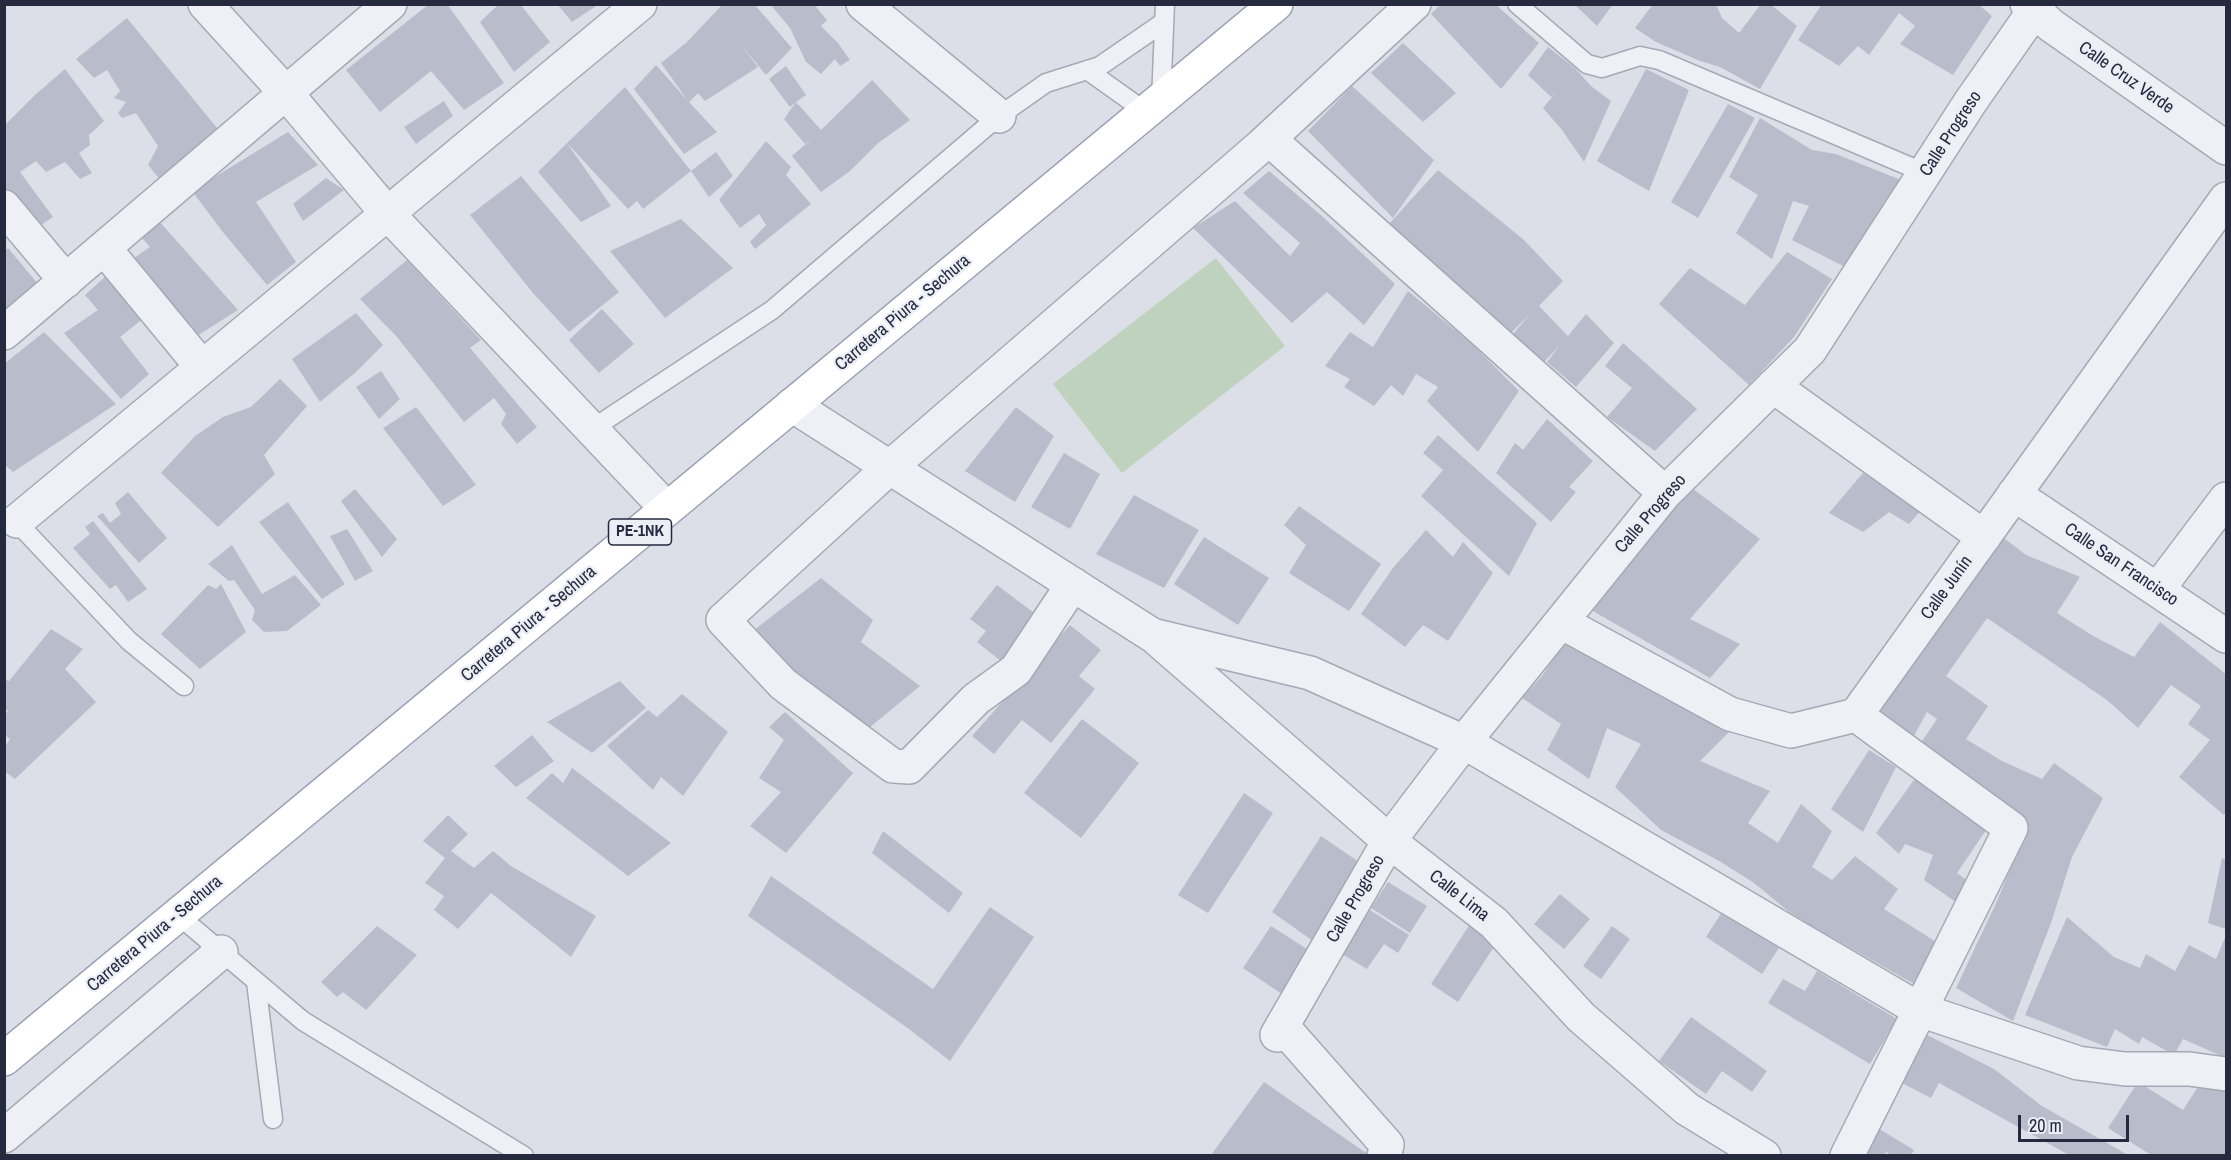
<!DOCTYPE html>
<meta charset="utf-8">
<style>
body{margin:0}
#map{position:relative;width:2231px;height:1160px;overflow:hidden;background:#dcdfe7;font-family:"Archivo Narrow",sans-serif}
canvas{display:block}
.frame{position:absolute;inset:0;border:6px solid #252a3f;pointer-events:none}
.scale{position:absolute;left:2018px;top:1115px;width:111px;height:27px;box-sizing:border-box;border:3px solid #252a3f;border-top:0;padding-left:8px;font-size:18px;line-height:21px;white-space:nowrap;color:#252a3f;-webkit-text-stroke:4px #ebeef5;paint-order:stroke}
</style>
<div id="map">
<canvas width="2231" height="1160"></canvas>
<div class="frame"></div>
<div class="scale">20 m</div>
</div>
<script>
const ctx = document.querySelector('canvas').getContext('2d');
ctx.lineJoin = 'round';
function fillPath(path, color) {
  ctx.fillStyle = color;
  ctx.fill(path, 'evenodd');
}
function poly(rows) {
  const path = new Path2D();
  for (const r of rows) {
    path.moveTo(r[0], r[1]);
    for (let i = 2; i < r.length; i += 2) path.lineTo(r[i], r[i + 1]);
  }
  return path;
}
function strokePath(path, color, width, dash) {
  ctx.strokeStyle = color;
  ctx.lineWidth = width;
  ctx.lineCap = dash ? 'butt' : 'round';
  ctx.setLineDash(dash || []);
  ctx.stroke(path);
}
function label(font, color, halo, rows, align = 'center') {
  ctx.font = font + ' "Archivo Narrow",sans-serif';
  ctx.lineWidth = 4.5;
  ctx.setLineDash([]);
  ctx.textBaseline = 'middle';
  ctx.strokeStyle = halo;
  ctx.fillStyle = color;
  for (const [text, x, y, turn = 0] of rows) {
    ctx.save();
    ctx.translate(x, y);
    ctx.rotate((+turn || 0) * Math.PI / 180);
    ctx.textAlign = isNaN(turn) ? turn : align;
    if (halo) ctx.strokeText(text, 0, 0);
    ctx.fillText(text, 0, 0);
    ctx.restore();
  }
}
fillPath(poly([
 [1216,258,1285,346,1122,473,1053,384]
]), '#bfd2bd');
fillPath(poly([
 [429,4,447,4,504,83,464,110,431,71,380,112,346,70],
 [499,4,520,4,550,42,514,72,480,22],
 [557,4,599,4,572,22],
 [723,4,754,4,792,48,766,75,738,41,758,67,705,101,698,93,689,102,717,132,684,154,634,89,656,65,688,101,661,63,686,43],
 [770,4,819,4,816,7,827,20,821,26,838,43,850,60,840,66,835,59,821,74,806,62,790,28],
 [1441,4,1495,4,1539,43,1501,89,1431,14],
 [1574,4,1613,4,1597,26],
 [1653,4,1716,4,1722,18,1739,33,1761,4,1770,4,1797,26,1760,89,1720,67,1700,61,1656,42,1635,28],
 [1822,4,1978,4,1992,16,1953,75,1900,44,1915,26,1899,13,1869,55,1858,46,1839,66,1798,40],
 [127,18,222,134,163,183,148,165,158,146,136,113,122,118,118,113,126,102,114,98,120,91,107,70,94,78,76,59],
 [1403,43,1456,93,1423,122,1371,73],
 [1548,47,1575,68,1591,86,1611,101,1584,162,1562,130,1543,108,1556,92,1551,97,1528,75],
 [786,66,806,95,796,102,821,130,872,80,910,120,877,144,850,171,821,192,792,156,814,137,805,144,784,119,796,102,790,107,769,79],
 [65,69,104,121,89,135,90,145,79,153,92,173,80,179,65,162,46,172,36,161,20,172,53,217,32,231,4,191,4,126,35,95],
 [1646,69,1689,90,1649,191,1597,161],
 [1352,86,1434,160,1393,218,1308,131],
 [625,87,691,171,716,152,733,176,709,197,691,171,643,209,637,201,628,209,567,143,611,206,581,222,538,172,567,143],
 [444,101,453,116,416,144,404,127],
 [1728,104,1755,118,1698,218,1671,202],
 [1760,118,1812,150,1836,154,1901,180,1851,270,1792,240,1809,206,1793,201,1772,259,1736,233,1758,195,1729,177],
 [288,132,318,165,256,202,296,262,267,285,222,231,192,191],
 [766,141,791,167,786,175,811,204,755,249,750,242,766,225,759,214,740,228,719,200],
 [1438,170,1524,240,1563,281,1539,306,1568,336,1586,314,1614,343,1576,387,1547,362,1560,345,1544,362,1513,334,1531,313,1510,334,1388,225],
 [1269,171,1322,216,1395,284,1364,325,1327,292,1292,323,1193,228,1235,201,1290,256,1300,243,1243,193],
 [521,176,619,292,569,332,533,293,470,215],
 [326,178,344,190,303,221,293,204],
 [681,219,733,268,665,318,610,251],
 [159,221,238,310,197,336,131,260,150,247,141,237],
 [8,248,44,291,4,314,4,252],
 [1787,252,1832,279,1794,337,1749,385,1659,304,1690,268,1745,305],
 [407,260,481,340,470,348,537,427,517,444,501,424,506,414,494,398,464,422,397,337,360,299],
 [108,274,145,317,120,337,149,374,121,399,64,333,98,310,85,295],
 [1408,291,1472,344,1519,391,1478,452,1427,401,1438,387,1416,374,1403,396,1391,385,1374,406,1344,387,1350,379,1325,366,1350,332,1373,347],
 [602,309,634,344,599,373,569,340],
 [356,313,383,345,356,372,320,402,292,359],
 [44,332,116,404,13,472,4,464,4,364],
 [1623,343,1697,409,1655,451,1607,417,1632,388,1605,366],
 [381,371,400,399,379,419,356,387],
 [280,379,307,406,264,455,275,474,218,527,161,473,195,436,223,417,251,407],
 [416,407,476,485,443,506,383,428],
 [1016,407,1054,436,1015,502,965,471],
 [1547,419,1593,461,1569,487,1576,492,1551,522,1496,473,1515,443,1523,450],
 [1438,435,1537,523,1509,576,1421,496,1443,470,1423,453],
 [1064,453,1100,474,1070,529,1031,507],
 [1863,473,1924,507,1909,524,1889,512,1863,532,1829,513],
 [1689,486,1760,539,1690,619,1740,644,1710,678,1591,610],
 [355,489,397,539,382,557,341,501],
 [128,492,167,538,139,563,97,516,103,513,110,523,121,514,115,503],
 [1134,495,1199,530,1164,588,1096,554],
 [288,502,345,584,322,599,259,522],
 [1299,506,1381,564,1349,611,1289,573,1306,545,1284,525],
 [93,521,147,589,128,602,116,585,110,589,73,548,90,534,85,527],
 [347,529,373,571,355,581,330,536],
 [1426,530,1453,557,1463,542,1493,573,1448,641,1423,625,1405,647,1361,614,1393,568],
 [2000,535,2026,555,2080,577,2057,613,2093,636,2134,657,2160,622,2226,674,2226,812,2224,815,2179,777,2210,740,2188,724,2201,706,2171,685,2138,728,2107,700,1987,618,1946,676,1988,706,1966,739,2002,761,2042,779,2054,763,2103,798,2072,857,2051,923,2013,1021,1956,988,1998,899,2025,831,2027,820,1984,796,1916,750,1937,719,1927,712,1909,745,1869,717],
 [1204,537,1269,578,1238,625,1174,584],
 [232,545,262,594,295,575,321,605,287,631,264,632,252,620,255,610,234,580,229,581,208,564],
 [821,578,873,620,861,642,920,686,864,732,749,634],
 [221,584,246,632,200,669,161,634,208,585,216,589],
 [997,585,1038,616,1002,662,977,642,986,631,970,619],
 [1070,625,1101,650,1079,676,1095,689,1051,743,1022,720,994,754,972,736],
 [51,629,83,649,65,669,96,702,15,779,4,771,4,748,10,739,4,734,4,716,8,711,4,708,4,679,9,681],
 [1569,636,1730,731,1700,761,1770,791,1748,823,1778,843,1801,804,1832,831,1812,867,1832,880,1855,856,1898,889,1884,909,1941,945,1921,988,1810,925,1788,911,1754,883,1721,862,1661,830,1615,787,1641,744,1607,728,1589,779,1547,750,1561,724,1522,698,1542,676],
 [620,681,646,708,592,753,547,722],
 [682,694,728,732,683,796,661,777,653,790,607,746,648,710,657,717],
 [785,712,853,773,786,853,750,826,781,792,759,778,784,740,769,727],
 [1082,719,1139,763,1081,838,1024,793],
 [532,735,554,761,516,787,494,766],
 [1869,750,1896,767,1863,832,1831,809],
 [572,768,671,843,628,876,526,798,552,773,563,783],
 [1916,777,1986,830,1957,873,1976,887,1963,907,1924,880,1933,855,1905,844,1899,854,1876,833],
 [1244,793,1273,813,1208,913,1178,895],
 [448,815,468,834,451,851,474,868,493,851,511,866,596,916,571,957,491,893,458,929,434,910,444,896,425,883,445,858,423,841],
 [883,831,963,893,949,913,872,853],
 [1321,836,1359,862,1313,941,1272,912],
 [2222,858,2226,860,2226,929,2208,923],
 [771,876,933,989,990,907,1034,937,950,1061,909,1029,748,916],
 [1388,882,1427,906,1410,933,1371,908],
 [1560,894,1590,919,1564,949,1534,924],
 [1370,910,1409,935,1398,953,1384,944,1367,969,1342,954],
 [1722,912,1779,948,1762,974,1706,937],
 [2067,917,2114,957,2140,968,2146,954,2175,971,2189,945,2216,959,2226,935,2226,1058,2183,1039,2174,1055,2142,1037,2139,1044,2115,1029,2107,1047,2025,1015],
 [1472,921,1499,939,1458,1002,1431,984],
 [377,926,417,955,366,1010,343,992,337,997,321,982],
 [1271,926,1310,951,1282,994,1243,968],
 [1612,926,1630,939,1601,979,1583,966],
 [1817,971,1897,1019,1870,1064,1768,1003,1783,979,1805,991],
 [1691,1017,1767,1071,1752,1092,1722,1071,1706,1094,1659,1061],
 [1925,1034,1994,1069,2042,1106,2128,1155,2069,1155,1939,1083,1931,1098,1900,1082],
 [2203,1079,2226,1093,2226,1155,2151,1155,2108,1128,2138,1082,2183,1110],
 [1264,1082,1369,1155,1211,1155],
 [1871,1124,1914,1150,1911,1155,1891,1155,1886,1152,1884,1155,1861,1155]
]), '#b9bdcb');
const service = poly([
 [1517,4,1587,64,1602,68,1640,56,1659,60,1925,173],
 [1087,70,1146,112],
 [1161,100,1165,4],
 [592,429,772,310,999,116,1046,83,1100,66,1164,22],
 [11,516,129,641,184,686],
 [178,915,303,1021,524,1156],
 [256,982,273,1119]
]);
const minor = poly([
 [205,4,286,93,387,213,667,509],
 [863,4,999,116],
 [2027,4,2052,26,2226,148],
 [1269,139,1665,493],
 [4,207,66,281],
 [104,248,202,367],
 [4,333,390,4],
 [1773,386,1984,537],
 [792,405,1152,635,1310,673,1464,742,1920,1010,2078,1063,2125,1069,2189,1069,2226,1074],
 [2014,494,2226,636],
 [17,521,640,4],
 [1073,584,1016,670,976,699,909,767,893,766,783,684,723,620,889,468,1261,146,1414,4],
 [2158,589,2226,499],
 [1561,622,1730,714,1791,731,1856,715,2226,199],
 [1156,638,1389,841,1494,923,1581,1017,1687,1109,1764,1156],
 [1282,1026,1387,1145,1384,1156],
 [1277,1035,1389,841,1464,742,1665,493,1810,350,1971,101,2039,4],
 [4,1136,221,952],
 [1847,1156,2011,828,1856,715]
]);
const primary = poly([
 [4,1059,1276,4]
]);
strokePath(service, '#a5a9b5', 21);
strokePath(minor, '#a5a9b5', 36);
strokePath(primary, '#9ba1b4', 36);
strokePath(service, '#eff0f6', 18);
strokePath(minor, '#eff0f6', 33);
strokePath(primary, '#fff', 33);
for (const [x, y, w] of [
 [640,532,63]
]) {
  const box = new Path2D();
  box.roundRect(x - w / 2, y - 13, w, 26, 4.5);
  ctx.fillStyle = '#ebeef5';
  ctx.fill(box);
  strokePath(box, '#252a3f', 1.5);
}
label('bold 16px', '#252a3f', null, [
 ["PE-1NK",640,532]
]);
label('18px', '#252a3f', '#ebeef5', [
 ["Calle Cruz Verde",2126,78,35],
 ["Calle Progreso",1951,134,-57],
 ["Carretera Piura - Sechura",903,313,-40],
 ["Calle Progreso",1651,514,-49],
 ["Calle San Francisco",2121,565,34],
 ["Calle Junín",1947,588,-54],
 ["Carretera Piura - Sechura",529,624,-40],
 ["Calle Lima",1459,896,38],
 ["Calle Progreso",1356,899,-60],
 ["Carretera Piura - Sechura",155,934,-40]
]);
</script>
